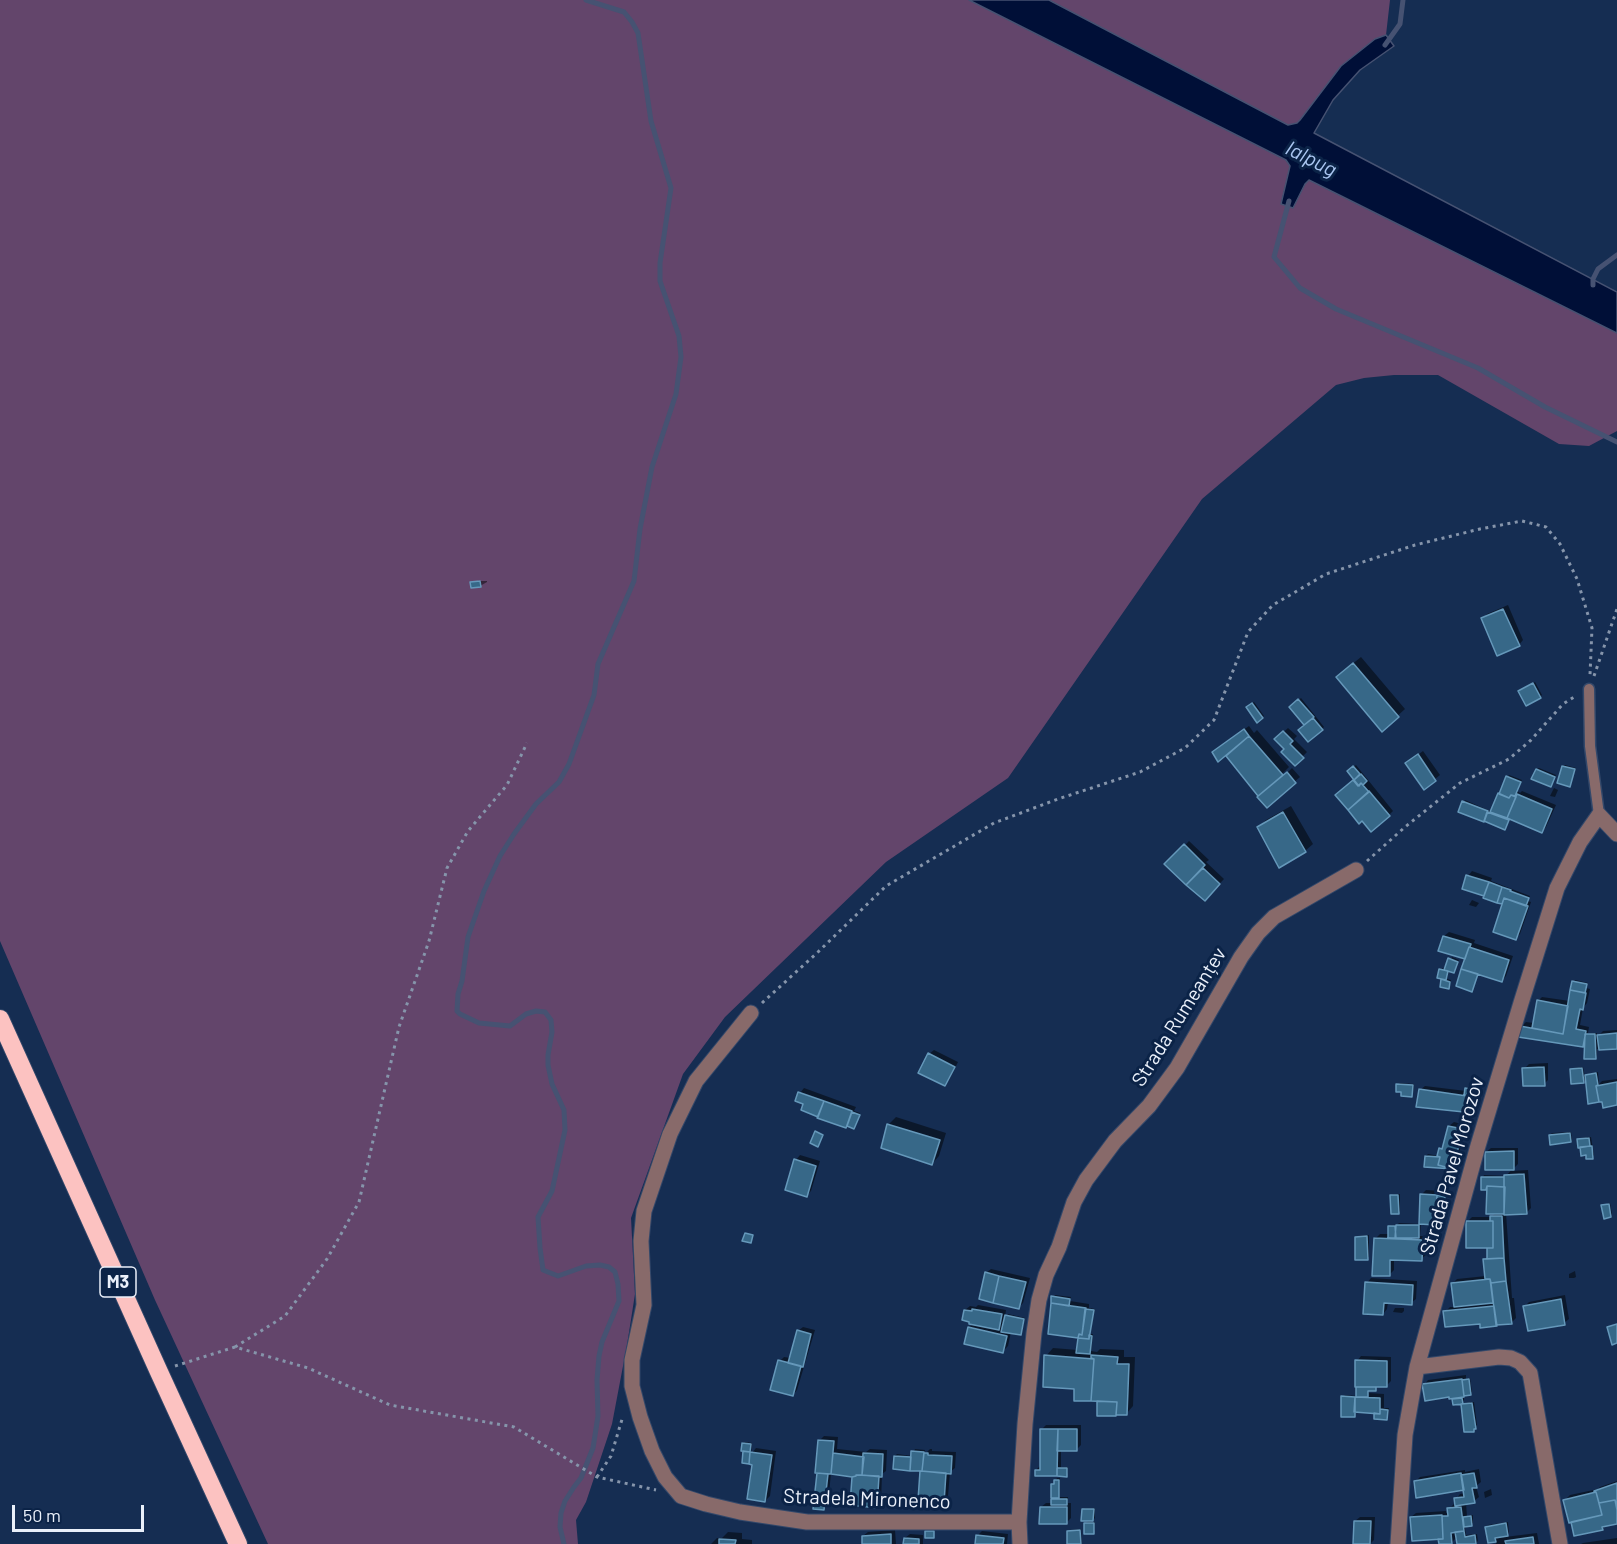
<!DOCTYPE html>
<meta charset="utf-8">
<style>
body{margin:0}
#map{position:relative;width:1617px;height:1544px;overflow:hidden;background:#152d52;font-family:Barlow,sans-serif}
canvas{display:block}
.scale{position:absolute;left:12px;top:1505px;width:132px;height:27px;box-sizing:border-box;border:3px solid #eaf0fa;border-top:0;padding-left:8px;font-size:18px;line-height:21px;white-space:nowrap;color:#eaf0fa;-webkit-text-stroke:4px #0b2347;paint-order:stroke}
</style>
<div id="map">
<canvas width="1617" height="1544"></canvas>
<div class="scale">50 m</div>
</div>
<script>
const ctx = document.querySelector('canvas').getContext('2d');
ctx.lineJoin = 'round';
function fillPath(path, color) {
  ctx.fillStyle = color;
  ctx.fill(path, 'evenodd');
}
function poly(rows) {
  const path = new Path2D();
  for (const r of rows) {
    path.moveTo(r[0], r[1]);
    for (let i = 2; i < r.length; i += 2) path.lineTo(r[i], r[i + 1]);
  }
  return path;
}
function strokePath(path, color, width, dash) {
  ctx.strokeStyle = color;
  ctx.lineWidth = width;
  ctx.lineCap = dash ? 'butt' : 'round';
  ctx.setLineDash(dash || []);
  ctx.stroke(path);
}
function label(font, color, halo, rows, align = 'center') {
  ctx.font = font + ' Barlow,sans-serif';
  ctx.lineWidth = 6;
  ctx.setLineDash([]);
  ctx.textBaseline = 'middle';
  ctx.strokeStyle = halo;
  ctx.fillStyle = color;
  for (const [text, x, y, turn = 0] of rows) {
    ctx.save();
    ctx.translate(x, y);
    ctx.rotate((+turn || 0) * Math.PI / 180);
    ctx.textAlign = isNaN(turn) ? turn : align;
    if (halo) ctx.strokeText(text, 0, 0);
    ctx.fillText(text, 0, 0);
    ctx.restore();
  }
}
fillPath(poly([
 [0,0,969,0,1286,160,1290,166,1281,203,1293,208,1305,184,1309,180,1617,333,1617,431,1589,446,1559,444,1438,375,1394,375,1364,378,1336,385,1202,499,1008,778,886,862,725,1017,683,1074,631,1218,635,1294,627,1345,612,1424,586,1502,576,1520,578,1544,268,1544,155,1300,0,941],
 [1049,0,1390,0,1386,35,1375,39,1341,66,1300,120,1297,123,1288,126]
]), '#63456b');
const water = poly([
 [969,0,1049,0,1288,125,1297,123,1300,120,1341,66,1375,39,1386,35,1394,46,1360,70,1333,100,1314,133,1617,292,1617,333,1309,180,1305,184,1293,208,1281,204,1290,166,1286,160,969,0]
]);
fillPath(water, '#000f37');
strokePath(water, '#465272', 1.5);
fillPath(poly([
 [474,581,487,581,487,582,480,586,472,582],
 [1508,605,1523,640,1519,645,1483,619,1487,614],
 [1361,657,1405,709,1382,730,1345,670],
 [1535,682,1542,695,1540,697,1522,690],
 [1301,698,1324,727,1309,740,1306,725,1291,707],
 [1254,702,1264,716,1257,721,1249,706],
 [1249,726,1254,733,1257,730,1289,767,1281,775,1283,777,1292,768,1300,777,1267,806,1228,756,1236,748,1234,747,1218,748],
 [1288,728,1297,736,1294,739,1307,752,1295,764,1286,749,1276,739],
 [1423,751,1440,775,1424,788,1407,763],
 [1356,765,1393,811,1389,815,1362,819,1342,791,1355,779,1349,771],
 [1565,765,1576,768,1570,785,1563,766],
 [1539,768,1556,775,1551,785,1537,769],
 [1509,775,1522,780,1517,791,1520,793,1522,791,1556,805,1546,827,1542,832,1510,818,1505,828,1464,802,1465,800,1492,812],
 [1554,788,1558,790,1555,797,1550,796],
 [1291,806,1313,844,1305,851,1258,828,1266,820],
 [1189,841,1209,860,1206,862,1224,879,1205,899,1167,864],
 [1472,871,1492,878,1491,881,1530,896,1528,901,1531,902,1520,934,1516,938,1506,899,1502,903,1488,890,1464,888,1468,876],
 [1472,900,1479,903,1476,907,1469,905],
 [1449,932,1475,940,1474,943,1513,956,1506,976,1502,981,1478,973,1472,990,1467,958,1444,936],
 [1452,957,1459,960,1455,970,1449,970,1447,979,1451,980,1450,985,1448,987,1442,986,1443,978,1441,970,1443,968,1446,969],
 [1575,980,1588,983,1586,988,1590,989,1587,1003,1583,1008,1580,1025,1589,1027,1588,1033,1597,1033,1597,1037,1603,1031,1617,1030,1617,1047,1597,1049,1597,1055,1596,1057,1586,1041,1582,1045,1522,1026,1526,1022,1534,1023,1538,1001,1542,997,1570,1001,1573,982],
 [934,1050,958,1062,949,1080,944,1084,929,1054],
 [1548,1063,1548,1080,1544,1084,1524,1069,1529,1064],
 [1583,1067,1585,1077,1588,1074,1598,1072,1599,1084,1602,1081,1617,1079,1617,1104,1603,1100,1587,1078,1583,1082,1572,1070,1574,1068],
 [1400,1083,1414,1084,1413,1093,1411,1095,1398,1085],
 [1425,1086,1466,1091,1468,1087,1477,1088,1475,1095,1470,1094,1468,1106,1464,1111,1420,1090],
 [804,1088,856,1107,854,1111,860,1113,856,1125,854,1127,847,1125,845,1127,805,1103,800,1093],
 [896,1117,946,1133,939,1156,932,1164,883,1147,889,1124],
 [1454,1122,1466,1125,1457,1162,1453,1167,1441,1150,1437,1166,1426,1156,1428,1154,1439,1156,1441,1149,1445,1144,1449,1126],
 [1571,1132,1572,1139,1571,1141,1550,1135,1552,1133],
 [1591,1137,1594,1155,1592,1157,1579,1140,1581,1138],
 [1491,1148,1518,1148,1518,1164,1511,1171,1528,1170,1531,1208,1526,1213,1506,1213,1512,1298,1514,1298,1516,1318,1511,1323,1481,1322,1445,1312,1450,1307,1455,1307,1453,1283,1457,1279,1486,1276,1485,1260,1489,1256,1488,1247,1468,1221,1472,1217,1491,1217,1496,1213,1488,1186,1486,1188,1483,1177,1484,1175,1506,1176,1513,1168,1486,1152],
 [800,1155,820,1161,811,1191,807,1195,796,1160],
 [1426,1190,1441,1191,1441,1194,1446,1195,1440,1221,1438,1223,1421,1222,1420,1236,1427,1236,1426,1255,1421,1259,1394,1259,1394,1270,1389,1275,1375,1239,1380,1234,1389,1234,1389,1227,1391,1225,1397,1225,1399,1223,1420,1224,1421,1195],
 [1393,1194,1400,1194,1400,1211,1398,1213,1391,1196],
 [1610,1203,1612,1214,1610,1216,1603,1206],
 [1369,1235,1369,1257,1367,1258,1356,1238,1358,1236],
 [991,1269,1030,1278,1023,1303,1019,1307,986,1273],
 [1575,1271,1576,1277,1574,1278,1569,1278,1569,1274],
 [1371,1278,1417,1281,1416,1299,1411,1303,1388,1302,1387,1309,1383,1314,1367,1283],
 [1055,1295,1071,1297,1070,1301,1089,1304,1089,1308,1095,1309,1090,1334,1093,1334,1091,1351,1097,1352,1100,1349,1124,1350,1124,1357,1135,1357,1133,1406,1126,1414,1076,1388,1046,1356,1053,1348,1078,1350,1081,1334,1053,1297],
 [1565,1295,1569,1319,1564,1323,1525,1306,1529,1302],
 [978,1305,1006,1310,1005,1317,1008,1314,1025,1318,1022,1332,1020,1334,1011,1332,1008,1346,1003,1351,969,1327,973,1324,965,1310,970,1306,976,1307],
 [1395,1308,1404,1308,1404,1311,1402,1313,1393,1312],
 [803,1327,815,1330,797,1390,793,1395,780,1361,784,1357,791,1358,798,1331],
 [1361,1356,1391,1357,1391,1381,1386,1386,1377,1385,1375,1390,1369,1390,1369,1393,1384,1394,1384,1408,1389,1408,1388,1417,1386,1419,1376,1412,1356,1411,1354,1416,1343,1397,1345,1395,1357,1396,1357,1361],
 [1466,1375,1466,1379,1470,1378,1472,1392,1464,1396,1464,1400,1463,1402,1454,1400,1457,1396,1426,1399,1424,1385,1428,1380],
 [1474,1402,1477,1425,1473,1430,1462,1405,1464,1403],
 [1046,1425,1081,1425,1081,1445,1076,1450,1061,1450,1061,1467,1068,1467,1068,1473,1066,1475,1036,1470,1041,1465,1042,1429],
 [824,1436,838,1437,837,1449,866,1452,870,1449,887,1450,886,1471,882,1474,881,1502,876,1507,854,1475,831,1473,828,1504,823,1509,820,1440],
 [745,1442,752,1443,751,1454,756,1448,776,1451,770,1496,765,1501,754,1463,743,1444],
 [915,1449,925,1450,925,1454,930,1449,932,1449,932,1451,956,1452,955,1468,950,1472,948,1496,943,1501,919,1499,922,1470,895,1456,897,1454,912,1456],
 [1479,1469,1481,1482,1476,1486,1479,1497,1474,1501,1466,1503,1467,1516,1473,1515,1473,1523,1465,1528,1466,1535,1477,1534,1478,1541,1476,1543,1458,1544,1457,1537,1451,1543,1440,1537,1411,1517,1416,1513,1446,1511,1446,1513,1449,1512,1449,1509,1454,1504,1457,1504,1456,1499,1460,1494,1465,1493,1464,1488,1415,1482,1420,1477,1465,1470,1465,1472],
 [1057,1478,1060,1478,1060,1497,1068,1497,1068,1503,1071,1503,1071,1518,1067,1522,1041,1507,1046,1503,1052,1503,1053,1485],
 [1617,1481,1617,1523,1606,1525,1602,1529,1565,1500,1570,1495,1598,1489,1600,1487],
 [1491,1489,1492,1495,1485,1498,1484,1492],
 [1085,1508,1095,1508,1095,1518,1091,1522,1095,1522,1095,1530,1093,1532,1085,1524,1089,1520,1083,1510],
 [1360,1517,1375,1517,1374,1540,1370,1544,1354,1544,1355,1521],
 [1508,1522,1509,1533,1505,1537,1537,1533,1539,1544,1496,1544,1495,1540,1486,1527,1488,1525],
 [1081,1529,1082,1544,1069,1544,1068,1532,1070,1530],
 [895,1530,896,1544,864,1544,863,1536,868,1532],
 [982,1531,1008,1534,1007,1544,976,1544,977,1536],
 [728,1532,742,1533,742,1539,752,1540,752,1544,711,1544,717,1538,722,1538],
 [910,1534,923,1535,923,1544,905,1544,905,1538],
 [1617,1538,1617,1544,1581,1544,1583,1543]
]), '#0007');
strokePath(poly([
 [1385,45,1400,24,1403,0],
 [1289,201,1274,257,1300,288,1336,309,1478,368,1545,407,1617,442],
 [1593,285,1593,279,1598,269,1617,255],
 [564,1544,560,1527,561,1513,565,1501,574,1487,581,1478,593,1448,598,1416,597,1380,599,1356,602,1342,619,1301,618,1284,615,1272,609,1267,600,1265,586,1266,558,1276,543,1270,540,1248,538,1217,552,1191,565,1130,564,1110,552,1084,548,1065,548,1055,552,1032,551,1020,545,1012,536,1011,526,1014,510,1026,479,1023,460,1014,457,1011,458,994,462,981,468,937,484,891,500,856,514,834,536,804,559,782,569,764,594,695,598,664,634,581,640,529,652,467,676,394,681,357,679,336,660,281,660,263,671,188,651,121,638,33,632,22,624,12,586,0]
]), '#465272', 5);
const building = poly([
 [480,581,481,587,471,588,470,582,480,581],
 [1503,609,1520,646,1497,656,1481,618,1503,609],
 [1353,663,1399,717,1382,732,1336,677,1353,663],
 [1533,683,1541,698,1526,706,1518,691,1533,683],
 [1298,699,1314,717,1304,725,1289,707,1298,699],
 [1252,703,1263,718,1257,723,1246,707,1252,703],
 [1313,718,1323,730,1308,742,1298,730,1313,718],
 [1244,729,1249,736,1218,762,1212,752,1244,729],
 [1283,731,1293,741,1290,744,1304,758,1295,766,1281,752,1284,749,1274,739,1283,731],
 [1249,736,1283,775,1258,796,1226,756,1249,736],
 [1418,754,1436,781,1424,790,1405,763,1418,754],
 [1353,766,1360,774,1354,780,1347,771,1353,766],
 [1562,766,1575,769,1570,787,1557,783,1562,766],
 [1536,769,1555,777,1551,787,1531,779,1536,769],
 [1287,772,1296,783,1267,808,1257,797,1287,772],
 [1361,774,1367,781,1363,785,1361,783,1359,786,1354,780,1361,774],
 [1506,776,1521,782,1515,796,1511,795,1509,798,1499,794,1506,776],
 [1353,780,1358,786,1361,783,1369,792,1348,810,1335,795,1353,780],
 [1369,791,1390,816,1371,832,1362,821,1359,824,1348,810,1369,791],
 [1498,793,1509,798,1511,795,1516,797,1507,818,1490,812,1498,793],
 [1517,794,1552,809,1542,833,1507,818,1517,794],
 [1462,801,1488,811,1484,822,1458,812,1462,801],
 [1283,812,1306,852,1279,868,1257,827,1283,812],
 [1487,812,1509,820,1505,830,1484,821,1487,812],
 [1184,844,1205,865,1186,885,1164,864,1184,844],
 [1203,868,1220,884,1205,901,1186,885,1203,868],
 [1466,875,1489,882,1484,896,1462,889,1466,875],
 [1489,882,1502,887,1497,903,1483,898,1489,882],
 [1502,887,1511,890,1510,891,1529,898,1526,906,1504,898,1502,904,1497,903,1502,887],
 [1504,898,1528,906,1516,940,1493,932,1504,898],
 [1443,936,1471,944,1470,947,1469,947,1465,959,1438,951,1443,936],
 [1469,947,1509,960,1502,982,1461,969,1469,947],
 [1448,958,1458,962,1454,973,1444,970,1448,958],
 [1439,969,1448,971,1446,980,1437,978,1439,969],
 [1461,969,1478,974,1472,992,1456,986,1461,969],
 [1441,979,1450,982,1449,989,1440,987,1441,979],
 [1572,981,1587,984,1585,993,1570,990,1572,981],
 [1570,990,1586,993,1583,1010,1580,1009,1576,1029,1586,1031,1583,1047,1518,1037,1520,1026,1563,1034,1570,990],
 [1537,1000,1568,1006,1563,1034,1532,1028,1537,1000],
 [1617,1033,1617,1049,1599,1050,1597,1035,1617,1033],
 [1585,1034,1595,1034,1596,1059,1584,1059,1585,1034],
 [928,1053,955,1067,945,1086,918,1073,928,1053],
 [1544,1067,1545,1086,1523,1086,1522,1068,1544,1067],
 [1582,1068,1584,1083,1571,1084,1570,1069,1582,1068],
 [1596,1073,1598,1085,1596,1086,1599,1102,1588,1104,1585,1075,1596,1073],
 [1617,1082,1617,1105,1603,1108,1602,1102,1599,1102,1596,1086,1617,1082],
 [1396,1084,1413,1085,1412,1097,1401,1096,1401,1092,1396,1092,1396,1084],
 [1465,1088,1476,1090,1475,1097,1464,1095,1465,1088],
 [1419,1089,1467,1096,1464,1112,1416,1107,1419,1089],
 [798,1092,824,1101,818,1117,801,1110,803,1104,795,1101,798,1092],
 [824,1101,852,1111,846,1128,817,1118,824,1101],
 [852,1112,860,1115,854,1129,847,1126,852,1112],
 [887,1124,940,1140,932,1165,881,1148,887,1124],
 [1448,1126,1463,1129,1453,1169,1438,1165,1440,1157,1437,1156,1439,1148,1442,1149,1448,1126],
 [815,1131,823,1135,818,1147,810,1143,815,1131],
 [1570,1133,1571,1142,1550,1145,1549,1135,1570,1133],
 [1589,1138,1590,1146,1578,1148,1577,1139,1589,1138],
 [1592,1146,1593,1159,1586,1159,1586,1155,1581,1156,1580,1147,1592,1146],
 [1514,1151,1514,1170,1485,1170,1485,1152,1514,1151],
 [1425,1156,1440,1157,1438,1165,1453,1169,1424,1167,1425,1156],
 [794,1159,816,1166,807,1197,785,1190,794,1159],
 [1524,1174,1527,1214,1504,1215,1504,1175,1524,1174],
 [1481,1177,1504,1177,1504,1187,1487,1186,1486,1190,1481,1190,1481,1177],
 [1487,1186,1505,1187,1504,1214,1486,1214,1487,1186],
 [1420,1194,1437,1195,1436,1225,1419,1224,1420,1194],
 [1390,1195,1398,1195,1399,1214,1391,1214,1390,1195],
 [1437,1195,1445,1197,1439,1224,1436,1224,1437,1195],
 [1609,1204,1611,1217,1604,1219,1601,1205,1609,1204],
 [1490,1216,1502,1216,1504,1258,1487,1259,1487,1248,1493,1248,1493,1221,1490,1221,1490,1216],
 [1466,1221,1493,1221,1493,1248,1466,1248,1466,1221],
 [1396,1225,1419,1225,1419,1238,1395,1238,1396,1225],
 [1388,1226,1395,1226,1396,1238,1388,1238,1388,1226],
 [745,1233,753,1235,751,1243,742,1241,745,1233],
 [1367,1236,1368,1260,1355,1260,1355,1237,1367,1236],
 [1374,1238,1423,1240,1422,1261,1390,1260,1390,1276,1372,1276,1374,1238],
 [1504,1258,1506,1281,1491,1283,1490,1279,1485,1279,1483,1259,1504,1258],
 [985,1272,999,1276,993,1303,979,1299,985,1272],
 [999,1276,1026,1282,1019,1309,993,1303,999,1276],
 [1490,1279,1493,1303,1454,1307,1451,1283,1490,1279],
 [1506,1281,1512,1324,1496,1325,1491,1283,1506,1281],
 [1365,1282,1413,1285,1412,1305,1384,1303,1383,1315,1363,1314,1365,1282],
 [1051,1296,1070,1299,1069,1306,1051,1303,1051,1296],
 [1561,1299,1565,1325,1528,1331,1523,1306,1561,1299],
 [1051,1303,1086,1308,1082,1335,1079,1334,1078,1338,1048,1334,1051,1303],
 [1494,1306,1497,1326,1480,1328,1480,1324,1445,1327,1443,1311,1494,1306],
 [972,1309,1002,1314,999,1330,969,1324,969,1322,962,1320,964,1310,972,1311,972,1309],
 [1085,1309,1094,1310,1089,1339,1078,1338,1079,1334,1082,1335,1085,1309],
 [1005,1315,1024,1319,1021,1335,1001,1332,1005,1315],
 [1617,1324,1617,1343,1612,1345,1607,1327,1617,1324],
 [968,1327,1007,1336,1003,1353,964,1344,968,1327],
 [797,1330,811,1334,803,1367,788,1363,797,1330],
 [1089,1335,1092,1336,1090,1354,1076,1353,1078,1338,1089,1339,1089,1335],
 [1044,1355,1094,1359,1091,1401,1074,1401,1074,1389,1043,1387,1044,1355],
 [1091,1355,1118,1357,1117,1364,1129,1364,1127,1415,1116,1415,1117,1402,1091,1401,1094,1359,1091,1358,1091,1355],
 [778,1360,801,1366,793,1396,770,1390,778,1360],
 [1355,1360,1387,1361,1387,1387,1355,1387,1355,1360],
 [1462,1379,1464,1397,1449,1399,1449,1397,1425,1401,1422,1384,1462,1379],
 [1469,1379,1471,1395,1464,1396,1462,1380,1469,1379],
 [1356,1387,1376,1387,1376,1391,1368,1391,1368,1397,1356,1397,1356,1387],
 [1341,1396,1355,1397,1355,1417,1341,1417,1341,1396],
 [1355,1397,1380,1398,1380,1414,1354,1412,1355,1397],
 [1462,1398,1463,1404,1453,1405,1452,1399,1462,1398],
 [1097,1401,1117,1402,1116,1416,1097,1416,1097,1401],
 [1472,1403,1476,1429,1474,1429,1474,1432,1464,1432,1461,1404,1472,1403],
 [1380,1409,1388,1410,1387,1420,1374,1419,1374,1413,1380,1414,1380,1409],
 [1040,1429,1058,1429,1057,1476,1035,1476,1035,1470,1040,1470,1040,1429],
 [1058,1429,1077,1429,1077,1451,1057,1451,1058,1429],
 [818,1440,834,1441,831,1474,815,1473,818,1440],
 [742,1443,751,1444,750,1452,741,1451,742,1443],
 [743,1451,750,1452,749,1464,742,1463,743,1451],
 [911,1451,924,1452,922,1471,910,1471,911,1451],
 [750,1452,772,1455,765,1502,747,1499,752,1465,749,1464,750,1452],
 [833,1453,864,1457,862,1475,856,1475,856,1476,852,1477,831,1474,833,1453],
 [863,1453,883,1454,882,1477,862,1475,863,1453],
 [924,1453,928,1453,928,1455,952,1456,951,1474,922,1471,924,1453],
 [894,1456,911,1457,910,1471,893,1469,894,1456],
 [1057,1468,1067,1468,1067,1477,1057,1476,1057,1468],
 [920,1471,946,1473,944,1503,918,1500,920,1471],
 [817,1473,828,1474,824,1510,813,1509,817,1473],
 [1461,1473,1464,1490,1416,1498,1414,1481,1461,1473],
 [1474,1473,1477,1488,1472,1488,1475,1503,1455,1506,1454,1498,1464,1497,1461,1475,1474,1473],
 [856,1475,879,1476,877,1508,850,1505,852,1477,856,1476,856,1475],
 [1054,1480,1059,1480,1059,1498,1051,1498,1051,1484,1054,1484,1054,1480],
 [1617,1483,1617,1505,1615,1500,1599,1503,1596,1492,1594,1492,1594,1491,1617,1483],
 [1596,1492,1602,1515,1569,1523,1563,1500,1596,1492],
 [1051,1499,1067,1499,1067,1505,1051,1505,1051,1499],
 [1615,1500,1617,1510,1617,1524,1602,1527,1603,1530,1574,1536,1571,1522,1602,1515,1599,1503,1615,1500],
 [1040,1507,1067,1507,1067,1524,1039,1524,1040,1507],
 [1461,1507,1464,1531,1451,1533,1452,1544,1439,1544,1438,1539,1443,1539,1442,1516,1448,1516,1447,1508,1461,1507],
 [1082,1509,1094,1509,1093,1521,1081,1521,1082,1509],
 [1442,1515,1443,1539,1412,1541,1410,1517,1442,1515],
 [1471,1516,1472,1526,1464,1527,1463,1517,1471,1516],
 [1354,1521,1371,1521,1370,1544,1353,1544,1354,1521],
 [1084,1523,1094,1523,1094,1534,1084,1534,1084,1523],
 [1506,1523,1508,1536,1495,1538,1496,1542,1488,1543,1485,1527,1506,1523],
 [1080,1530,1081,1544,1067,1544,1067,1531,1080,1530],
 [925,1531,934,1531,934,1538,925,1538,925,1531],
 [1464,1531,1465,1537,1475,1535,1476,1544,1457,1544,1455,1532,1464,1531],
 [891,1534,891,1544,862,1544,862,1536,891,1534],
 [976,1535,1004,1538,1003,1544,975,1544,976,1535],
 [1533,1537,1534,1544,1506,1544,1505,1541,1533,1537],
 [904,1538,919,1539,919,1544,903,1544,904,1538],
 [719,1539,736,1540,735,1544,719,1544,719,1539]
]);
fillPath(building, '#376888');
strokePath(building, '#6598ba', 1.5);
const lane = poly([
 [1589,689,1590,746,1599,815]
]);
const street = poly([
 [751,1013,696,1081,670,1134,644,1211,641,1241,644,1305,632,1360,632,1386,640,1417,652,1451,665,1477,681,1496,706,1504,740,1512,807,1522,1019,1522],
 [1417,1367,1499,1357,1511,1358,1520,1362,1530,1373,1560,1544],
 [1020,1544,1019,1522,1025,1424,1034,1333,1039,1300,1046,1275,1059,1247,1074,1202,1086,1180,1115,1141,1149,1106,1177,1068,1241,957,1258,933,1274,917,1356,870],
 [1398,1544,1405,1435,1417,1367,1477,1149,1521,1003,1557,888,1580,842,1599,815,1617,834]
]);
const highway = poly([
 [0,1019,159,1372,238,1544]
]);
strokePath(lane, '#33486a', 13);
strokePath(street, '#33486a', 17);
strokePath(highway, '#33486a', 20);
strokePath(poly([
 [1594,676,1617,609],
 [1367,861,1405,827,1460,783,1509,759,1531,740,1563,704,1574,697],
 [762,1003,818,952,886,886,994,823,1058,799,1140,772,1185,748,1214,720,1248,632,1273,605,1326,574,1415,545,1480,529,1522,521,1546,527,1560,544,1577,579,1592,628,1590,675],
 [235,1347,285,1316,327,1259,359,1202,399,1027,429,941,447,868,468,831,507,785,527,743],
 [175,1366,235,1347,308,1368,390,1405,514,1427,597,1477,656,1490],
 [597,1477,611,1456,623,1416]
]), '#8695ab', 3, [3, 4.5]);
strokePath(lane, '#886a6a', 10);
strokePath(street, '#886a6a', 15);
strokePath(highway, '#fcc2c1', 18);
for (const [x, y, w] of [
 [118,1282,36]
]) {
  const box = new Path2D();
  box.roundRect(x - w / 2, y - 15, w, 30, 4.5);
  ctx.fillStyle = '#0b2347';
  ctx.fill(box);
  strokePath(box, '#eaf0fa', 1.5);
}
label('bold 18px', '#eaf0fa', null, [
 ["M3",118,1282]
]);
label('20px', '#eaf0fa', '#0b2347', [
 ["Strada Rumeanțev",1179,1017,-58],
 ["Strada Pavel Morozov",1452,1166,-74],
 ["Stradela Mironenco",867,1499,2]
]);
label('italic 21px', '#aac6f1', '#0b2347', [
 ["Ialpug",1311,159,27]
]);
</script>
